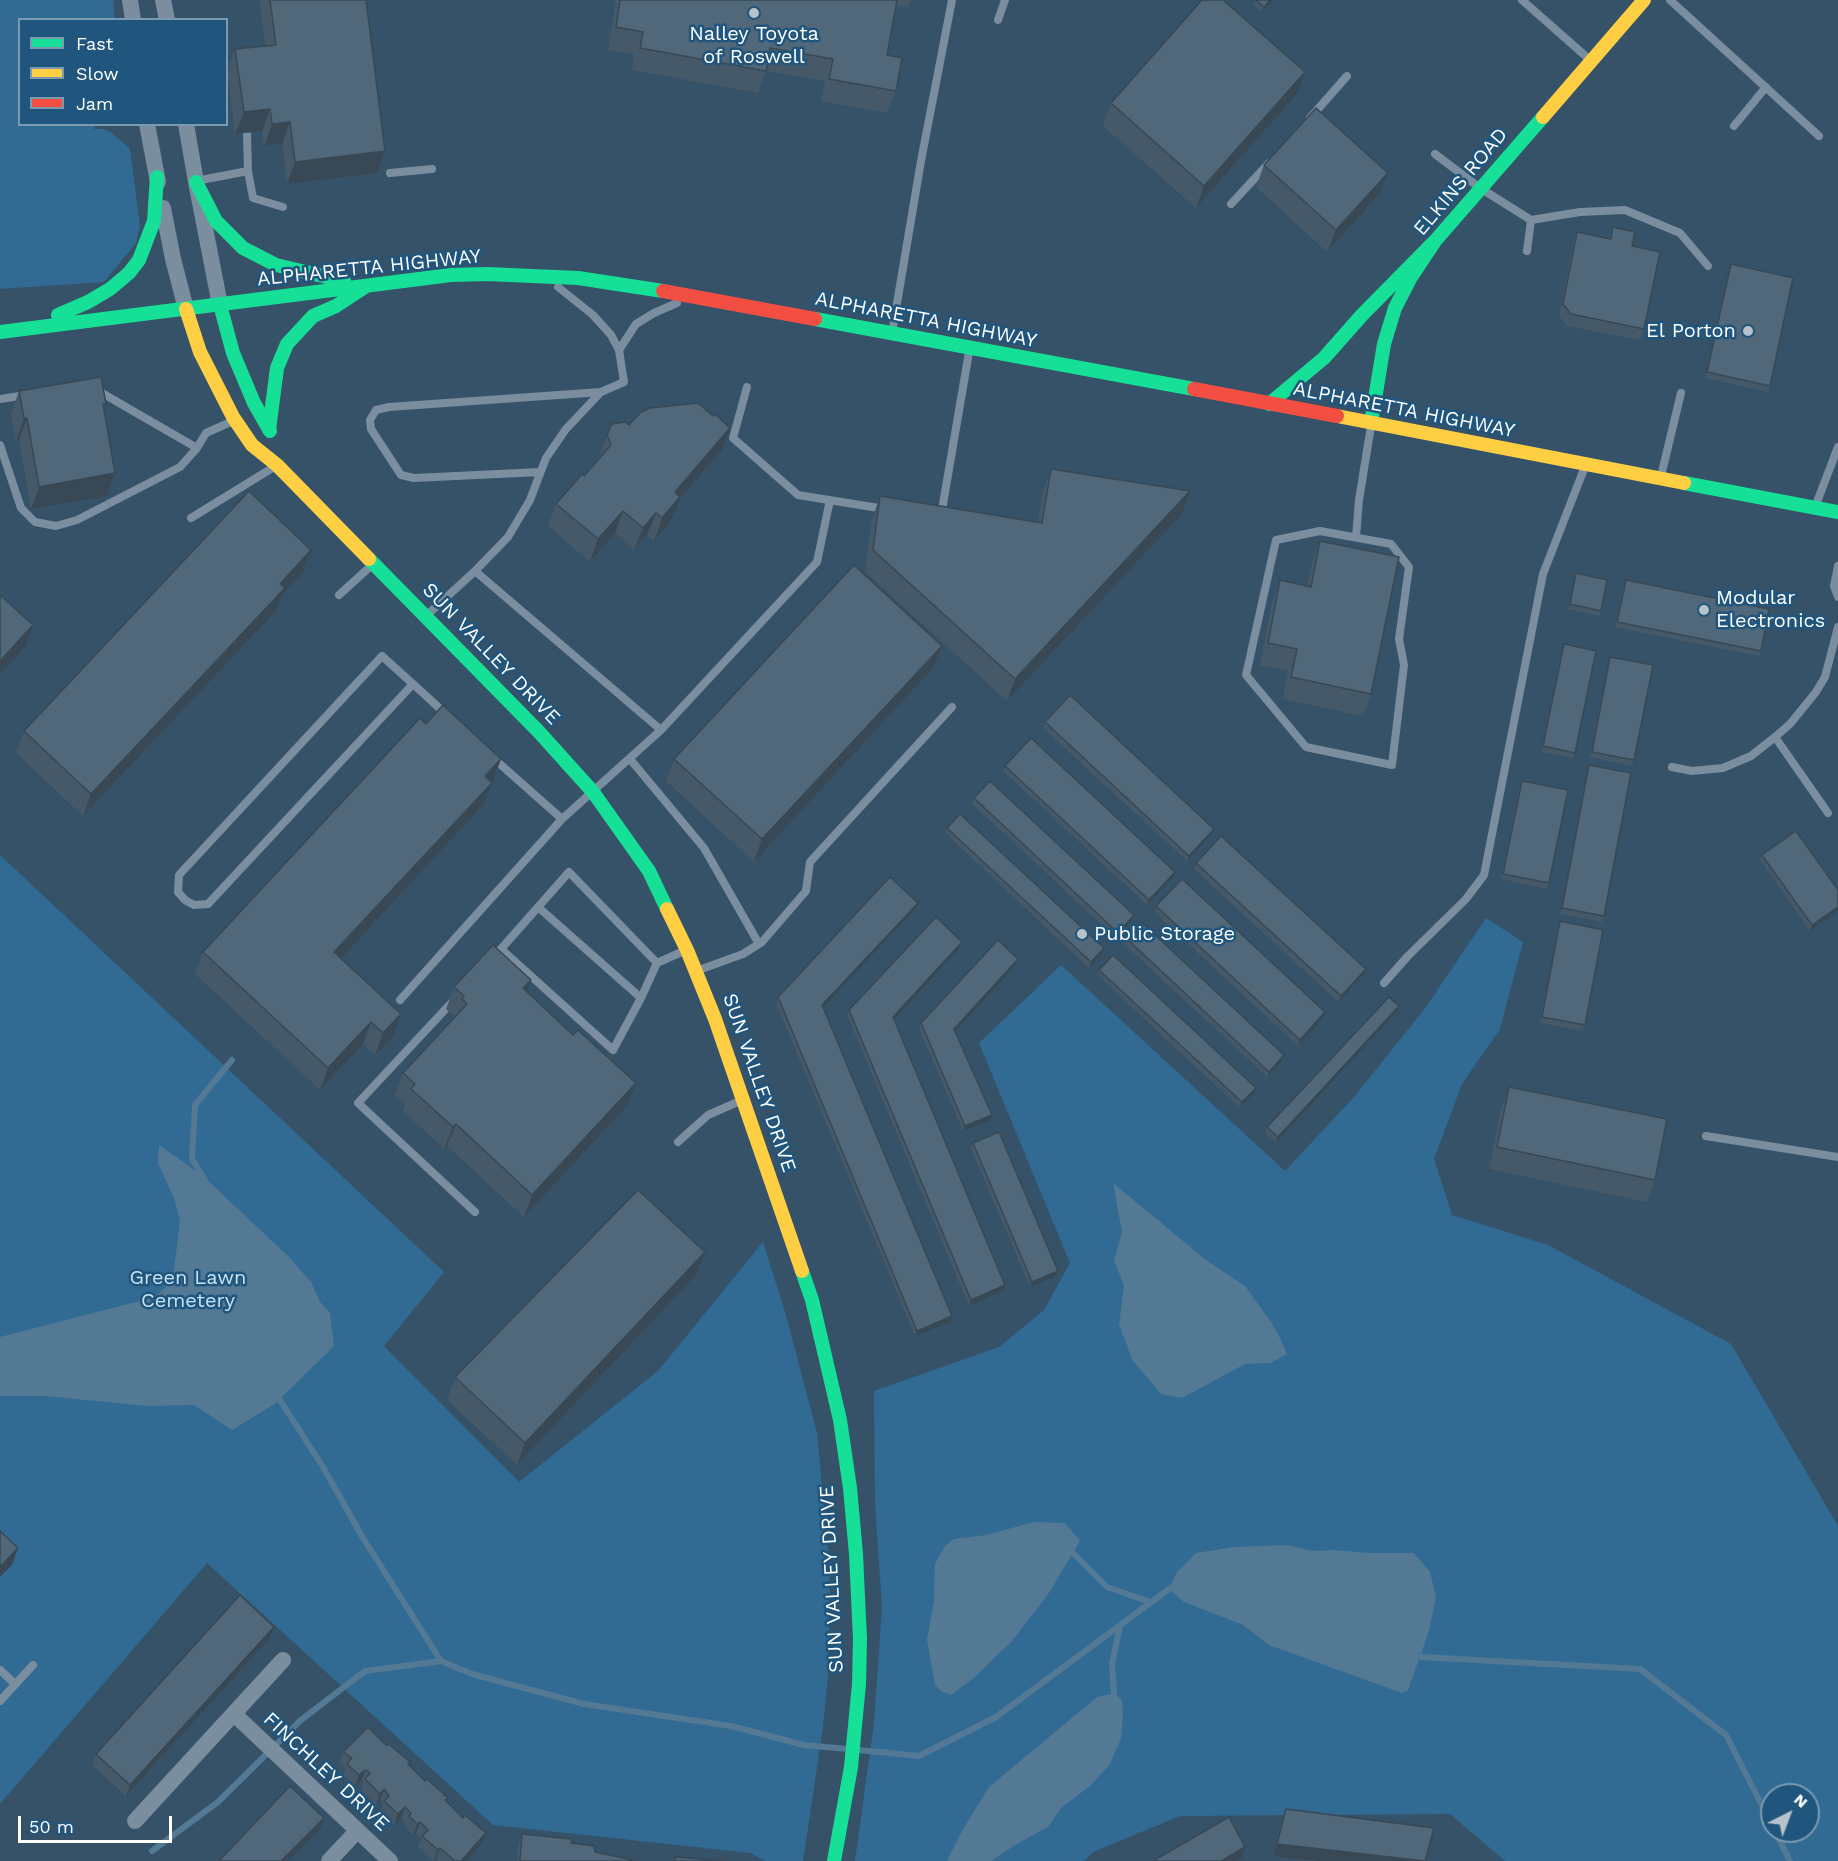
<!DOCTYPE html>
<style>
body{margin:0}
#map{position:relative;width:1838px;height:1861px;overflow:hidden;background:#355268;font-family:"Work Sans",sans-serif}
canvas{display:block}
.legend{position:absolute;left:18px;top:18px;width:210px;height:108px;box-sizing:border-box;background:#20567d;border:2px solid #799ab1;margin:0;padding:8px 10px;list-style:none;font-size:18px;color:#fff}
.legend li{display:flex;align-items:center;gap:12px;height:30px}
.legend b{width:30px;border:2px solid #799ab1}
.north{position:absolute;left:1760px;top:1783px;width:60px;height:60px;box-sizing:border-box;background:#20567d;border:2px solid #799ab1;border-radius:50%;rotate:42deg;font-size:16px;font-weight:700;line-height:24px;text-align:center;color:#fff}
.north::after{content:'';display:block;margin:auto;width:21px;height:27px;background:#b8c2ca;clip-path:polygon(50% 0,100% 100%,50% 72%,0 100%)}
.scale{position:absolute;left:18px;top:1816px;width:154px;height:27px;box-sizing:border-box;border:3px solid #fff;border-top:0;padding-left:8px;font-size:18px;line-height:21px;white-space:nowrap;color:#fff;-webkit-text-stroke:4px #20567d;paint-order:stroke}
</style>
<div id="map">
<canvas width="1838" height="1861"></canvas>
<ul class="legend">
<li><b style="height:8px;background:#16e098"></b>Fast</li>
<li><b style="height:8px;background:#ffcf43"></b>Slow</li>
<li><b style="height:8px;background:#f24e42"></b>Jam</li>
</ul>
<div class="north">N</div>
<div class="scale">50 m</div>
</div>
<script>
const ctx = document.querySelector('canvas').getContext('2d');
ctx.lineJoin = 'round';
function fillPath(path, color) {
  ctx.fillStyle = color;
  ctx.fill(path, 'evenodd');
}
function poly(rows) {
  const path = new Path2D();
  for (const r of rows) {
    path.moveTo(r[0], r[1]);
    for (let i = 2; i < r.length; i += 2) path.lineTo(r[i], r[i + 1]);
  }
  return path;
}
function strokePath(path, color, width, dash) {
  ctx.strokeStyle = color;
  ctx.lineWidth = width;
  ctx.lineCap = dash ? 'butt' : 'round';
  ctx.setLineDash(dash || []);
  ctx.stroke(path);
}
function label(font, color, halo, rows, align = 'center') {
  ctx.font = font + ' "Work Sans",sans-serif';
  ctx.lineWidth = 5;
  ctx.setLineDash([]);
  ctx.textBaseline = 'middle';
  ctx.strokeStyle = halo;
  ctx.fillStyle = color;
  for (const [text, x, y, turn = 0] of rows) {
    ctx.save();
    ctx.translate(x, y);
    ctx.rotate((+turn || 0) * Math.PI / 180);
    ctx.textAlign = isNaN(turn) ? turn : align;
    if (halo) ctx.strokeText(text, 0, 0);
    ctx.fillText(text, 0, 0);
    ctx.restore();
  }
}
fillPath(poly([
 [0,0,113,0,115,19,20,20,20,124,93,125,94,129,104,129,112,133,130,149,140,226,136,243,104,282,0,289],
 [0,855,444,1272,384,1346,519,1482,658,1371,763,1242,786,1315,817,1433,830,1573,828,1675,823,1727,803,1861,765,1861,751,1853,493,1825,207,1563,0,1804],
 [1486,918,1523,942,1500,1029,1462,1084,1434,1159,1452,1215,1548,1245,1731,1344,1838,1526,1838,1861,1505,1861,1450,1814,1180,1816,1093,1852,1084,1861,855,1861,874,1723,882,1607,875,1502,874,1391,999,1347,1044,1310,1070,1263,979,1043,1061,965,1285,1171,1354,1097,1426,1007],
 [1772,1795,1808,1795,1808,1831,1772,1831]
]), '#316b93');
fillPath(poly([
 [159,1145,203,1176,290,1258,311,1282,320,1302,330,1313,334,1346,276,1403,232,1430,194,1405,147,1406,45,1396,0,1396,0,1337,155,1297,173,1280,180,1220,174,1198,158,1163],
 [1113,1183,1206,1260,1245,1286,1271,1322,1281,1340,1287,1354,1270,1363,1245,1364,1182,1398,1161,1394,1133,1361,1119,1325,1124,1286,1114,1261,1122,1232],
 [1034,1522,1065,1523,1080,1541,1047,1596,1012,1641,976,1676,951,1695,941,1691,935,1685,927,1640,934,1601,935,1564,945,1546,954,1539,986,1535],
 [1287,1545,1312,1551,1334,1550,1371,1553,1414,1553,1430,1572,1436,1597,1429,1631,1408,1690,1402,1693,1269,1645,1243,1625,1184,1602,1169,1589,1177,1572,1196,1553,1235,1547],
 [1114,1693,1122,1700,1123,1715,1121,1738,1110,1764,1090,1786,1061,1808,1048,1827,1015,1845,991,1861,947,1861,963,1829,989,1787,1097,1697]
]), '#537995');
strokePath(poly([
 [205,1180,192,1159,195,1105,232,1060],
 [276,1394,323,1467,363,1538,441,1661],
 [1073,1553,1107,1587,1150,1602],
 [1421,1657,1640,1669,1726,1735,1772,1825],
 [1114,1693,1112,1664,1120,1626],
 [858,1750,919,1756,996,1717,1169,1589],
 [1775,1831,1790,1861],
 [152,1851,218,1802,301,1720,365,1671,441,1661,472,1674,584,1704,731,1726,804,1745,848,1749]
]), '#537995', 6);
strokePath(poly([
 [1522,0,1590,60],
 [1670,0,1819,136],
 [998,20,1005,0],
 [1310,118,1347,76],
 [1734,126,1766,87],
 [247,133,248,171,253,198,283,207],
 [1435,154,1480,188,1531,220,1527,251],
 [390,173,432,169],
 [201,180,248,171],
 [1231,204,1269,163],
 [1531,220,1580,212,1625,210,1680,233,1708,266],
 [893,327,921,161,952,0],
 [619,350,636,324,654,313,677,303],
 [747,387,733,438,798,495,885,509],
 [95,389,197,448],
 [0,399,26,395],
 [0,445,21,508,35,522,56,526,77,520,180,467,197,448,206,433,233,421],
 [540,472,414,478,401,475,371,429,370,420,376,410,389,407,601,392],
 [1662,472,1681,393],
 [1817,502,1838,447],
 [941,516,969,352],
 [191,518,274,467],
 [1320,531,1391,544,1409,567,1399,639,1404,665,1392,765,1306,747,1246,675,1276,540,1320,531],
 [1356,537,1359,500,1371,426],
 [1838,566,1834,586,1838,597],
 [475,571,661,730],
 [339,595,373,564],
 [426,616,475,571,508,537,530,500,546,458,566,429,601,392,624,382,619,350,611,335,593,315,558,287],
 [413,684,208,904,194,905,185,900,178,892,179,875,382,656,413,684,448,716],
 [1775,737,1828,813],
 [492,757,562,819],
 [630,759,704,848,759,944],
 [1672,767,1692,771,1723,768,1751,756,1775,737,1790,724,1816,692,1825,677,1838,627],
 [538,907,641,998],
 [657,963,569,872,501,949,613,1050,641,998,657,963,686,950],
 [696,971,743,954,762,942,806,891,810,862,952,707],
 [1384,983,1408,956,1466,899,1484,875,1543,574,1584,469],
 [400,1000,562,819,661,730,817,562,830,500],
 [454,1000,358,1103,475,1212],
 [1706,1136,1838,1157],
 [678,1142,708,1115,740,1101],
 [0,1670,15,1684],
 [0,1701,33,1665]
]), '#7a8e9f', 8);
strokePath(poly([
 [130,0,133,20],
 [163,0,167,20],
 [147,124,158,182],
 [186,124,196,182,220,305],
 [163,208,173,259,186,309],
 [234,1714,390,1861],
 [135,1821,283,1660],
 [329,1861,357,1831]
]), '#7a8e9f', 16);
strokePath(poly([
 [196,182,216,221,243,248,276,265,344,281],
 [220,305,233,353,254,403,270,431],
 [58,315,88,302,110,289,129,273,139,260,154,221,157,177],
 [815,319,1194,389],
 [0,332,451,275,487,274,578,278,663,291],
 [1269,404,1324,358,1362,315,1435,241],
 [1371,423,1384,344,1395,308,1411,277,1435,241,1543,117],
 [269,430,277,368,287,344,313,316,336,306,365,287],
 [1684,483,1838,512],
 [369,559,539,732,593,792,649,871,667,909],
 [802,1271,812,1300,840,1420,850,1488,856,1554,860,1639,859,1684,851,1767,834,1861]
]), '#16e098', 14);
strokePath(poly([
 [1543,117,1644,0],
 [186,309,200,352,233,417,252,445,277,465,369,559],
 [1337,416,1684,483],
 [667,909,687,950,715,1019,802,1271]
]), '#ffcf43', 14);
strokePath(poly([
 [663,291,815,319],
 [1194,389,1337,416]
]), '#f24e42', 14);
fillPath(poly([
 [259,0,366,0,385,151,377,173,287,184,282,144,264,146,262,131,235,134,227,72,235,49,265,46],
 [616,0,911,0,908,7,896,5,887,55,896,91,887,113,821,101,825,81,766,71,758,93,632,70,634,54,608,50],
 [1255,0,1273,0,1262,12,1253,4],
 [1297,94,1196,208,1103,126,1111,103],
 [1264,165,1379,195,1327,252,1256,187],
 [1613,227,1632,246,1644,329,1640,340,1567,326,1559,316,1573,243,1577,232,1609,239],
 [1731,264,1770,386,1768,392,1705,378],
 [19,391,104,409,115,473,107,496,31,509,19,440,16,441,11,414],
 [629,425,722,450,680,499,672,520,654,541,647,535,634,550,615,533,590,562,548,526,556,504,584,476,599,459,599,457,607,435],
 [1051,469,1182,514,1007,701,865,572,872,519,880,496,1038,522,1043,491],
 [1320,541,1371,694,1363,716,1283,699,1288,671,1260,665,1272,603,1280,580,1307,586,1312,563],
 [311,550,303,572,282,595,276,611,83,816,16,753,24,731],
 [1576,573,1601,611,1599,616,1568,609],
 [1626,580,1761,651,1759,656,1615,627,1623,586],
 [1564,644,1575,753,1573,758,1541,752,1562,650],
 [1610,657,1634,760,1632,766,1590,757,1608,662],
 [933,668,754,862,666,781,674,759],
 [1045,722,1212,834,1187,861,1043,728],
 [426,724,501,759,483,805,341,959,401,1014,393,1037,375,1056,363,1044,320,1090,195,974,203,952],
 [1589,765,1604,916,1602,922,1560,914,1587,771],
 [1005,766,1173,878,1147,905,1003,771],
 [1522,781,1549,883,1547,889,1501,879,1520,786],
 [974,798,1134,915,1132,921,1116,938,972,804],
 [947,828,1104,948,1102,954,1089,968,945,833],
 [1762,855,1838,890,1810,931,1760,860],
 [1196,863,1366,969,1364,974,1338,1002,1194,869],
 [1156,906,1325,1012,1323,1018,1298,1046,1154,912],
 [916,908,823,1008,950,1322,915,1336,776,1003,778,997],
 [1560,921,1585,1025,1583,1031,1540,1023,1558,927],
 [1126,938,1284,1055,1282,1061,1267,1077,1124,944],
 [960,948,894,1020,1005,1285,1003,1291,969,1306,847,1015,849,1010],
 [1018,959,1016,965,955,1031,992,1115,990,1121,963,1131,919,1029,921,1023],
 [1099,970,1256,1088,1254,1093,1240,1108,1097,975],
 [454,987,527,992,627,1106,524,1217,447,1146,444,1149,403,1111,405,1104,395,1095,403,1073,455,1017,446,1009],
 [1399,1006,1397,1012,1276,1142,1265,1133,1267,1127],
 [1509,1087,1655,1180,1647,1202,1489,1169,1501,1109],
 [973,1143,1058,1271,1056,1276,1030,1287,971,1149],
 [705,1252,697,1274,517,1465,447,1400,455,1377],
 [270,1638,126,1796,92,1765,96,1754],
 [386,1745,410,1762,409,1765,463,1818,486,1833,481,1845,467,1861,438,1861,436,1859,433,1861,418,1847,421,1839,416,1833,413,1835,405,1827,406,1823,401,1818,394,1825,380,1812,383,1805,380,1801,376,1805,361,1790,363,1783,361,1782,355,1786,343,1775,345,1768,339,1763,343,1752],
 [1286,1809,1425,1861,1318,1861,1273,1856,1282,1821],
 [522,1834,571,1843,595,1852,637,1861,517,1861,518,1845]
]), '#455969');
fillPath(poly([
 [1270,0,1273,0,1262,12,1264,7],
 [1305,72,1297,94,1196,208,1204,186],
 [270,109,262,131,235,134,244,112],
 [290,122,282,144,264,146,272,124],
 [385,151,377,173,287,184,295,162],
 [1388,173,1379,195,1327,252,1336,230],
 [24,418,27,418,19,440,16,441],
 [730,428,722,450,680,499,672,520,654,541,662,518,675,492],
 [115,473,107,496,31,509,39,487],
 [1190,491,1182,514,1007,701,1015,679],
 [623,511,615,533,590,562,598,539],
 [656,513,647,535,634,550,643,528],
 [311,550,303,572,282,595,276,611,83,816,91,794,280,584],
 [33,625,25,647,0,674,0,661],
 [942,646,933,668,754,862,762,839],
 [501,759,493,781,476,798,485,776],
 [492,783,483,805,326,975,334,952],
 [1214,829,1212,834,1187,861,1189,856],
 [1175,872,1173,878,1147,905,1149,900],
 [918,903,916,908,820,1011,822,1005],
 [1838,907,1838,911,1810,931,1812,925],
 [1134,915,1132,921,1116,938,1118,933],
 [962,942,960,948,891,1023,893,1017],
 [1104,948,1102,954,1089,968,1091,962],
 [1018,959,1016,965,952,1035,954,1029],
 [1366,969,1364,974,1338,1002,1341,996],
 [531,980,523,1002,523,988],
 [1399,1006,1397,1012,1276,1142,1278,1137],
 [1325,1012,1323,1018,1298,1046,1300,1040],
 [401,1014,393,1037,375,1056,383,1033],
 [371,1022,363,1044,320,1090,328,1068],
 [1284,1055,1282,1061,1267,1077,1269,1072],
 [636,1083,627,1106,524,1217,532,1195],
 [1256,1088,1254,1093,1240,1108,1242,1102],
 [992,1115,990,1121,963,1131,965,1126],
 [456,1124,447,1146,444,1149,453,1127],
 [705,1252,697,1274,517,1465,525,1443],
 [1058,1271,1056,1276,1030,1287,1032,1282],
 [1005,1285,1003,1291,969,1306,971,1300],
 [952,1316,950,1322,915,1336,917,1331],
 [18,1548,12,1565,0,1577,0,1567],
 [274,1627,270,1638,126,1796,130,1785],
 [365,1770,361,1782,355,1786,359,1775],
 [384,1789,380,1801,376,1805,380,1794],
 [405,1807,401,1818,394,1825,398,1814],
 [324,1818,320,1830,288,1861,281,1861],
 [420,1822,416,1833,413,1835,417,1824],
 [486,1833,481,1845,467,1861,461,1861],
 [1277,1844,1419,1861,1318,1861,1273,1856],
 [1245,1847,1241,1859,1236,1861,1221,1861],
 [440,1848,436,1859,434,1861,438,1850]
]), '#384955');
const building = poly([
 [270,0,366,0,385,151,295,162,290,122,272,124,270,109,244,112,235,49,276,45,270,0],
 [620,0,897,0,887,55,902,58,896,91,829,79,833,59,770,48,766,71,640,48,643,32,616,27,620,0],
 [1202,0,1223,0,1305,72,1204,186,1111,103,1202,0],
 [1256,0,1270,0,1264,7,1256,0],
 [1316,108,1388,173,1336,230,1264,165,1316,108],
 [1613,227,1635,232,1632,246,1660,252,1644,329,1571,314,1563,304,1577,232,1611,239,1613,227],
 [1731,264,1793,278,1770,386,1707,372,1731,264],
 [101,377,106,404,103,404,115,473,39,487,27,418,24,418,19,391,101,377],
 [698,403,713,416,715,414,730,428,675,492,680,497,662,518,656,513,643,528,623,511,598,539,556,504,582,474,584,476,611,445,607,435,612,424,625,422,629,425,641,412,650,408,698,403],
 [1051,469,1190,491,1015,679,873,550,880,496,1042,523,1051,469],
 [249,491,311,550,280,584,285,588,91,794,24,731,249,491],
 [1320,541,1399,557,1371,694,1291,677,1297,649,1268,643,1280,580,1311,587,1320,541],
 [854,565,942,646,762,839,674,759,854,565],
 [1576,573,1607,580,1601,611,1570,604,1576,573],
 [1626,580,1769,609,1761,651,1617,622,1626,580],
 [0,595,33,625,0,661,0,595],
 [1564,644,1596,651,1575,753,1543,746,1564,644],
 [1610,657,1653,665,1634,760,1592,752,1610,657],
 [1070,695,1214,829,1189,856,1045,722,1070,695],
 [443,705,501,759,485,776,492,783,334,952,401,1014,383,1033,371,1022,328,1068,203,952,420,718,426,724,443,705],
 [1031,738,1175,872,1149,900,1005,766,1031,738],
 [1589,765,1631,773,1604,916,1562,908,1589,765],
 [990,781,1134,915,1118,933,974,798,990,781],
 [1522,781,1568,790,1549,883,1503,874,1522,781],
 [960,814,1104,948,1091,962,947,828,960,814],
 [1796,831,1838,890,1838,907,1812,925,1762,855,1796,831],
 [1221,836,1366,969,1341,996,1196,863,1221,836],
 [890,877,918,903,822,1005,952,1316,917,1331,778,997,890,877],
 [1182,879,1325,1012,1300,1040,1156,906,1182,879],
 [936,917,962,942,893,1017,1005,1285,971,1300,849,1010,936,917],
 [1560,921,1603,930,1585,1025,1542,1017,1560,921],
 [1141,922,1284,1055,1269,1072,1126,938,1141,922],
 [998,940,1018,959,954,1029,992,1115,965,1126,921,1023,998,940],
 [493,945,531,980,523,988,573,1035,578,1030,636,1083,532,1195,456,1124,453,1127,411,1089,415,1084,403,1073,467,1004,462,999,464,996,454,987,493,945],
 [1113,955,1256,1088,1242,1102,1099,970,1113,955],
 [1389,997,1399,1006,1278,1137,1267,1127,1389,997],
 [1509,1087,1667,1119,1655,1180,1497,1147,1509,1087],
 [999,1132,1058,1271,1032,1282,973,1143,999,1132],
 [638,1190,705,1252,525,1443,455,1377,638,1190],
 [0,1531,18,1548,0,1567,0,1531],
 [240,1595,274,1627,130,1785,96,1754,240,1595],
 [368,1727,386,1745,390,1745,410,1762,408,1764,425,1781,427,1779,448,1798,445,1800,463,1818,465,1815,486,1833,461,1861,455,1861,440,1848,438,1850,422,1836,428,1830,420,1822,417,1824,409,1816,411,1813,405,1807,398,1814,384,1801,389,1796,384,1789,380,1794,365,1779,370,1773,365,1770,359,1775,347,1764,352,1758,343,1752,368,1727],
 [290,1786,324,1818,281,1861,219,1861,290,1786],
 [1286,1809,1434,1828,1425,1861,1277,1844,1286,1809],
 [1229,1817,1245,1847,1221,1861,1153,1861,1229,1817],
 [522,1834,572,1839,571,1843,594,1846,595,1852,637,1861,520,1861,522,1834],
 [675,1857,725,1861,675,1861,675,1857]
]);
fillPath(building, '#50687a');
strokePath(building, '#384955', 1.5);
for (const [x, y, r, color] of [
 [754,13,6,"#b8c2ca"],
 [1748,331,6,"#b8c2ca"],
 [1704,610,6,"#b8c2ca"],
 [1082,934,6,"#b8c2ca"]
]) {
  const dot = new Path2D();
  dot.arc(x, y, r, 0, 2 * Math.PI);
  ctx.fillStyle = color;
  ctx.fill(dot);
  strokePath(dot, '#20567d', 2);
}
label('20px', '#fff', '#20567d', [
 ["Nalley Toyota",754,34,"center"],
 ["of Roswell",754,57,"center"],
 ["El Porton",1736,331,"right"],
 ["Modular",1716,598],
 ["Electronics",1716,621],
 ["Public Storage",1094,934]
], 'left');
label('20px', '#fff', '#20567d', [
 ["ELKINS ROAD",1461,182,-50],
 ["ALPHARETTA HIGHWAY",369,268,-6],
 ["ALPHARETTA HIGHWAY",926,320,11],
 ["ALPHARETTA HIGHWAY",1404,410,11],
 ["SUN VALLEY DRIVE",491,654,46],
 ["SUN VALLEY DRIVE",759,1083,71],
 ["SUN VALLEY DRIVE",832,1579,-93],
 ["FINCHLEY DRIVE",326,1772,43]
]);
label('20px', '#c7e3f5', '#20567d', [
 ["Green Lawn",188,1278],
 ["Cemetery",188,1301]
]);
</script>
